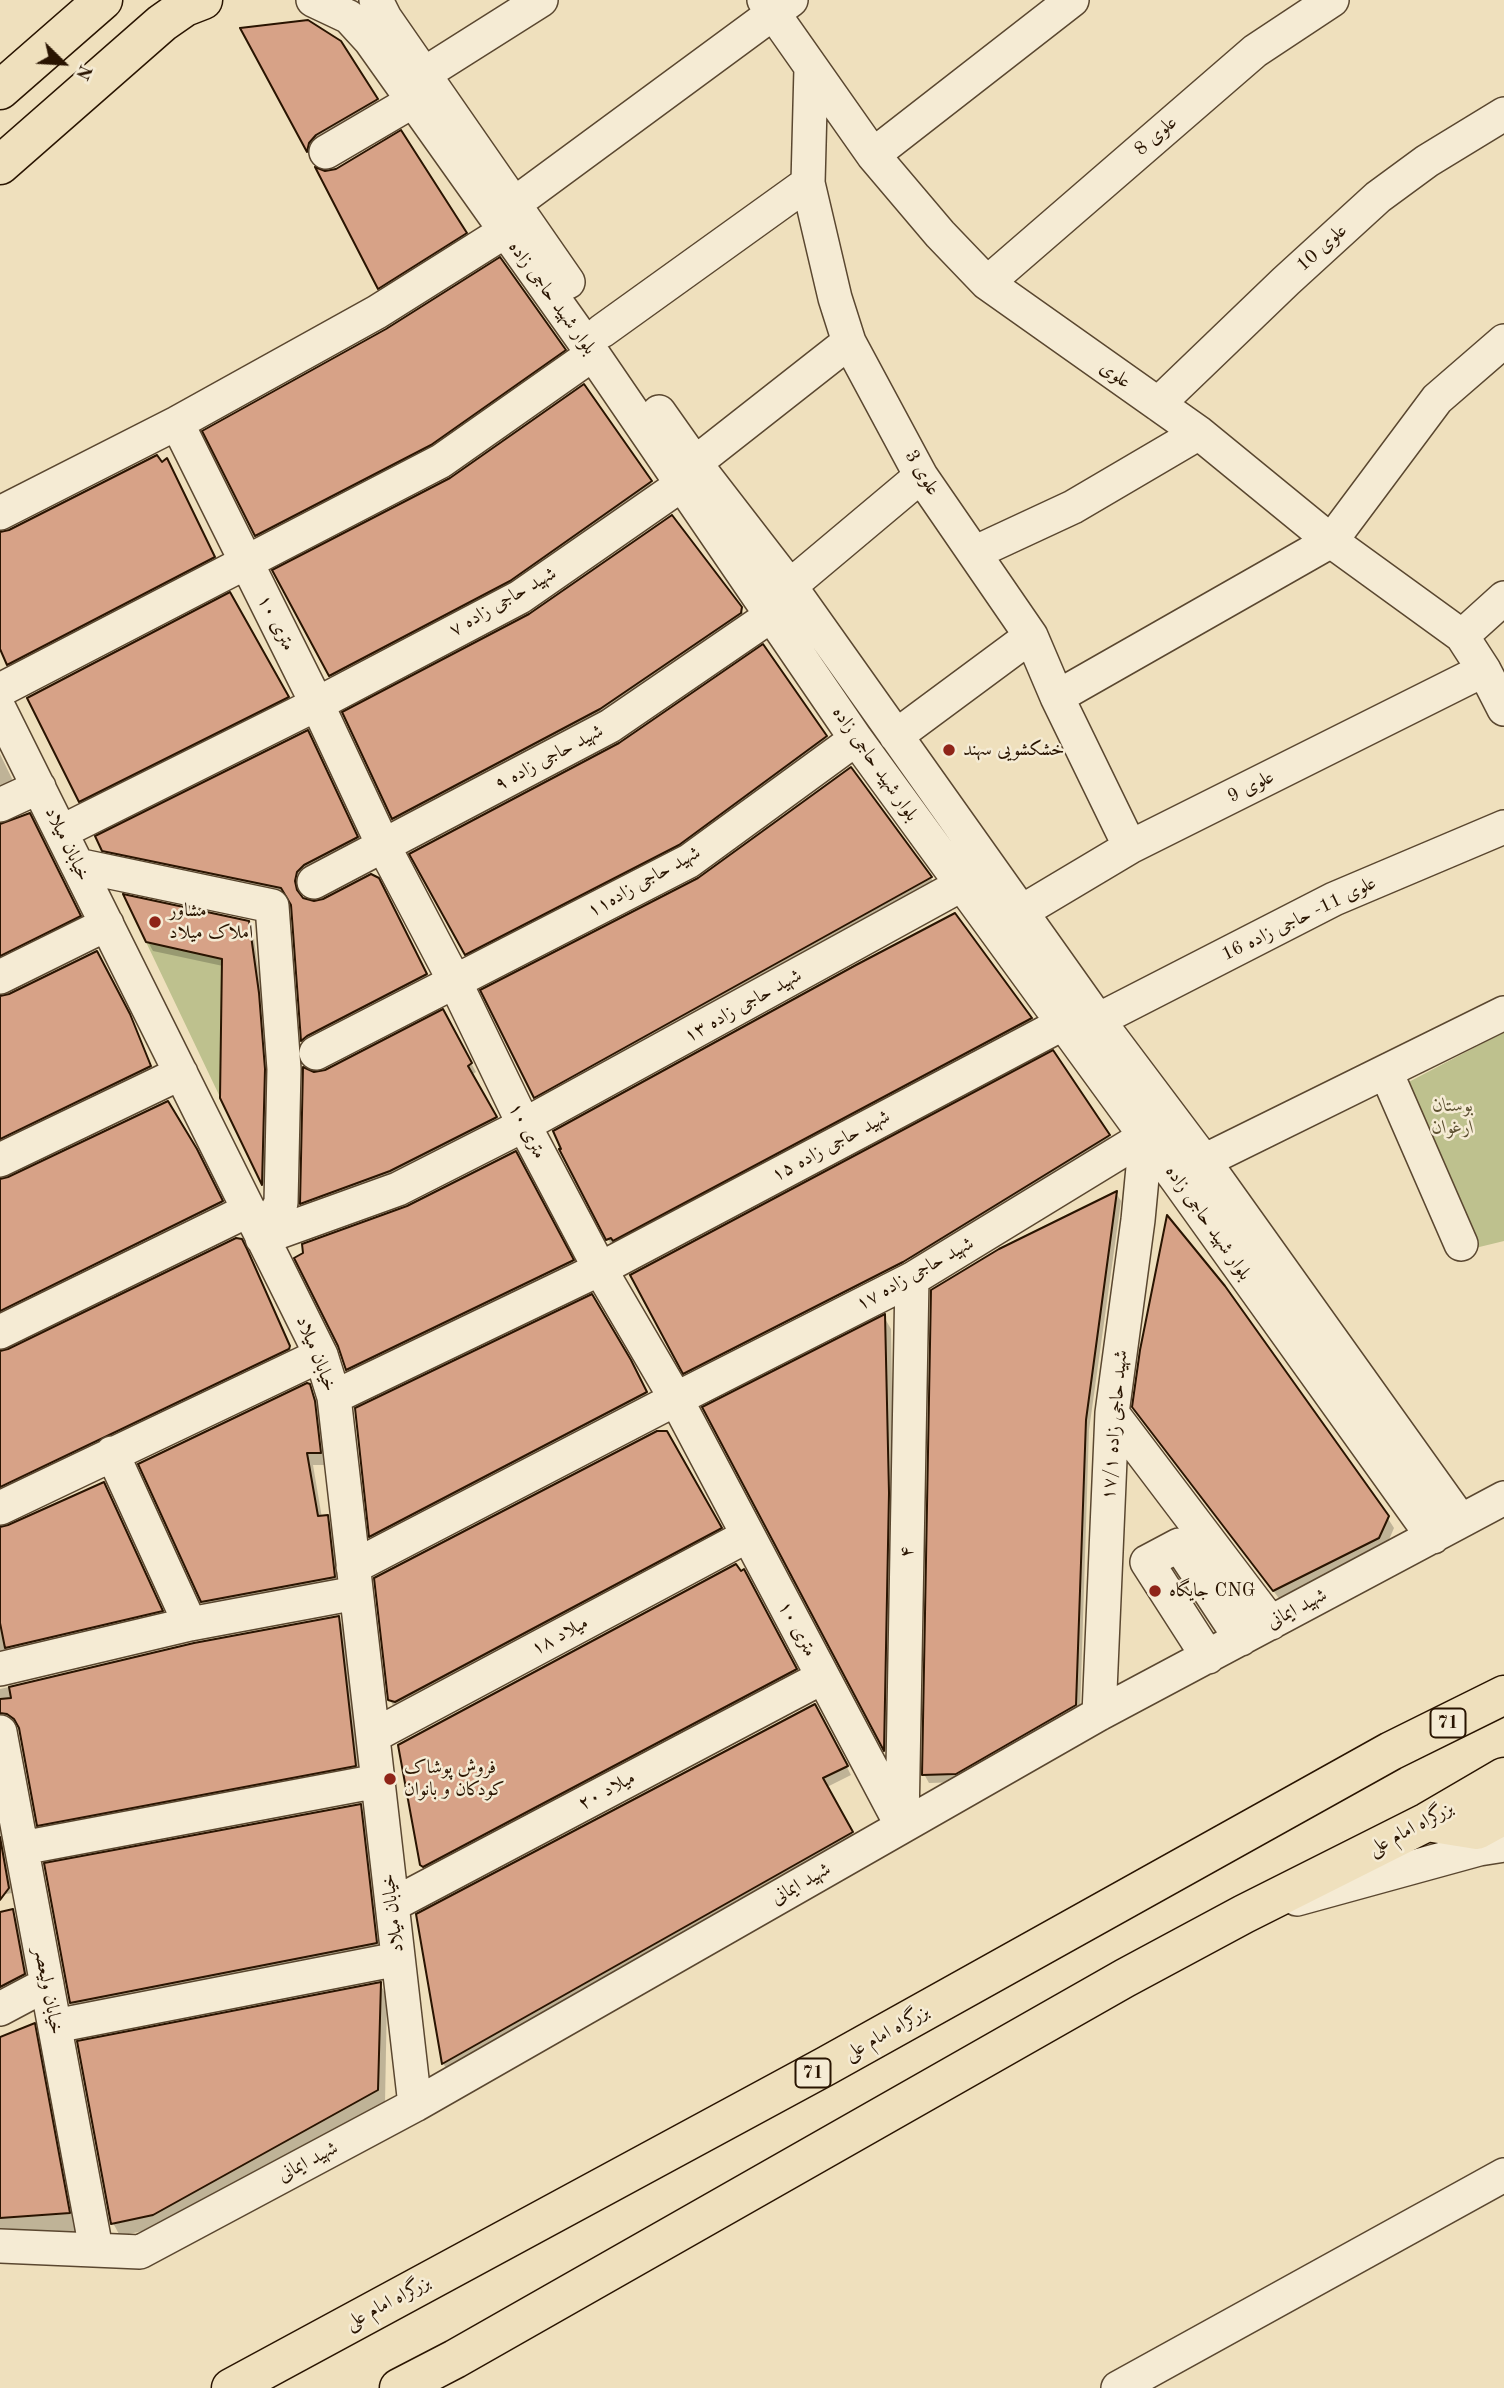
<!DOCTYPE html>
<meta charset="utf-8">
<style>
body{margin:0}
#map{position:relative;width:1504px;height:2388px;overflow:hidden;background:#efe0bd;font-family:"Old Standard TT",serif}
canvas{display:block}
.north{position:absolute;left:28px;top:28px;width:70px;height:70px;-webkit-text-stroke:5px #f5ebd4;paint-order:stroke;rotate:114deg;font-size:19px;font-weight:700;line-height:28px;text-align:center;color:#291401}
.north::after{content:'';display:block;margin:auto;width:24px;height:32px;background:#291401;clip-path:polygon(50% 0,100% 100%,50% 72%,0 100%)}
</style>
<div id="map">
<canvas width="1504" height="2388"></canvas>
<div class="north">N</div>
</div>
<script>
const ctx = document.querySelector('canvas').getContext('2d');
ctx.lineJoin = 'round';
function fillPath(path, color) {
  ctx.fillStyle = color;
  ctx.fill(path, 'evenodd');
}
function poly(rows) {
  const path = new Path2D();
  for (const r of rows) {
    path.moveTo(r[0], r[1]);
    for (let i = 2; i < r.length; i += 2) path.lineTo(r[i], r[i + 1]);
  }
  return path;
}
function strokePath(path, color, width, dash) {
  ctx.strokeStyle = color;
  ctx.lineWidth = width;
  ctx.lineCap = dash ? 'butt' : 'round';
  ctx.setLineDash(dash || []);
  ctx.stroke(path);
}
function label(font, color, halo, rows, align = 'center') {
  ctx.font = font + ' "Old Standard TT",Amiri,serif';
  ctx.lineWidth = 5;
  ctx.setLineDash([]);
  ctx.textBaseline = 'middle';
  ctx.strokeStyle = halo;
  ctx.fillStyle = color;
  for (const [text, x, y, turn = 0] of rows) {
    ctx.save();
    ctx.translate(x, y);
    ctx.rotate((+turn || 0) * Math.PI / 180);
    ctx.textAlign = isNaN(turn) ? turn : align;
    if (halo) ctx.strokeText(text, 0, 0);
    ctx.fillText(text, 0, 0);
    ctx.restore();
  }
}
fillPath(poly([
 [146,942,205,955,222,955,220,1097],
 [1504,1032,1504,1241,1467,1250,1382,1096]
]), '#bec18e');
fillPath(poly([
 [242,30,340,42,382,108,312,157],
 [465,234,470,242,384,296,380,288],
 [564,350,569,359,436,453,261,544,256,535],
 [584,386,656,491,515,589,335,684,275,571,451,480],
 [161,465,172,469,218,566,14,672,0,645,0,532,9,532],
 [229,595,292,706,85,809,80,801],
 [740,608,746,617,605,718,399,827,345,713],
 [763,647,831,746,684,853,471,962,412,854,620,744],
 [312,741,361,846,302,881,299,890,300,897,314,903,383,889,431,983,307,1048,303,1041,293,904,288,896,109,859,103,850],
 [0,754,16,787,0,796],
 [34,823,84,925,0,966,0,826],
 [931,878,937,888,541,1108,535,1097],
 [955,916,1035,1028,613,1248,608,1239],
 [248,922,253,931,263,1003,269,1079,266,1189,222,1097,223,966,153,951,148,942],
 [0,998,134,1024,155,1075,0,1149],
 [442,1012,476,1072,471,1075,501,1126,307,1212,302,1203,305,1069,314,1074,325,1072],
 [1053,1053,1114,1144,907,1271,690,1381,686,1374,911,1260,910,1257],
 [515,1153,577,1269,352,1378,347,1369,407,1208],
 [201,1160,226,1210,0,1321,0,1180],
 [1116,1193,1121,1201,1089,1430,1080,1714,961,1782,929,1783,924,1774],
 [246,1250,294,1356,0,1497,0,1353],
 [884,1317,891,1329,894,1507,890,1759,705,1408],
 [635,1370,650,1402,376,1544,371,1536,357,1409],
 [309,1386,316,1399,321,1415,327,1465,313,1465,322,1518,327,1517,334,1530,341,1590,210,1614,203,1602],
 [1141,1418,1387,1517,1394,1528,1385,1549,1281,1601],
 [666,1432,725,1537,395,1709,390,1700],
 [108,1493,166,1619,0,1659,0,1529],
 [744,1571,800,1678,427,1874,421,1865],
 [338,1618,343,1626,360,1774,44,1834,39,1825,20,1727,12,1722,0,1722,0,1689,194,1645],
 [815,1706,851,1775,827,1787,857,1842,448,2072,443,2063,418,1915],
 [360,1806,365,1814,381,1952,77,2011,72,2003,46,1865],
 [0,1826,12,1893,0,1895],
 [12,1911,17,1920,29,1983,0,1998,0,1914],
 [380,1984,387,1997,385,2103,161,2227,120,2236,113,2223],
 [34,2026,46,2047,81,2234,0,2241,0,2039]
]), '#0003');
const building = poly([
 [308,20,341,41,378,99,316,135,309,143,307,152,240,28,308,20],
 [401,130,467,233,378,289,315,167,325,171,336,169,401,130],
 [500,257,566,350,431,445,255,536,202,431,386,329,500,257],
 [584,384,652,481,510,581,329,676,272,570,450,478,584,384],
 [157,455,162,462,167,458,215,557,7,665,0,649,0,532,9,530,157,455],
 [672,515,742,607,741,613,600,709,392,819,342,712,529,614,672,515],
 [230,592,289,697,79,802,27,698,230,592],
 [763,644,827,736,679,845,465,955,409,854,619,743,763,644],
 [308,730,358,837,304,865,297,872,295,881,297,890,303,898,314,901,323,899,371,874,379,878,427,974,307,1036,301,1041,291,905,281,888,102,851,95,836,308,730],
 [851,767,932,877,534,1098,480,990,698,878,851,767],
 [30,813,81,916,0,956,0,824,30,813],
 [123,894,249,921,259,993,265,1069,262,1185,220,1098,222,959,146,942,123,894],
 [955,913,1032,1018,613,1241,611,1238,606,1240,559,1149,561,1149,553,1131,856,965,955,913],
 [97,951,130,1014,151,1066,0,1139,0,996,9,994,97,951],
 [443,1009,472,1063,468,1066,497,1117,390,1171,300,1204,303,1067,314,1072,325,1070,443,1009],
 [1053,1050,1110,1135,903,1262,683,1374,630,1275,1053,1050],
 [168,1101,197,1149,223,1201,0,1311,0,1179,8,1177,168,1101],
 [516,1151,574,1260,346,1370,338,1346,294,1258,303,1253,302,1244,407,1206,516,1151],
 [1117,1191,1086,1420,1076,1705,956,1774,922,1775,931,1290,999,1249,1117,1191],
 [1167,1215,1225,1286,1389,1516,1379,1538,1273,1591,1132,1407,1140,1350,1167,1215],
 [236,1238,242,1239,247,1249,290,1346,289,1349,0,1487,0,1351,8,1349,236,1238],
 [592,1294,631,1360,647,1392,369,1537,355,1408,592,1294],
 [885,1314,889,1493,884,1751,702,1407,885,1314],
 [307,1383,310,1384,315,1401,321,1453,307,1453,318,1516,328,1515,335,1577,201,1602,138,1464,307,1383],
 [657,1431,667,1431,722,1528,395,1702,388,1700,374,1578,657,1431],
 [104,1482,163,1611,5,1648,0,1623,0,1527,8,1525,104,1482],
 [736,1564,741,1571,744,1569,797,1669,423,1867,420,1865,398,1745,736,1564],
 [339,1616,356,1766,37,1826,19,1728,14,1719,7,1714,0,1713,0,1699,11,1698,9,1687,194,1643,339,1616],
 [815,1704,848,1766,823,1778,853,1832,442,2064,416,1914,815,1704],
 [361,1804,377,1943,70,2003,44,1863,361,1804],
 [0,1837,9,1888,0,1900,0,1837],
 [13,1909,25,1974,0,1987,0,1912,13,1909],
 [381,1982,378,2090,153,2215,111,2224,77,2041,381,1982],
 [35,2023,70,2213,0,2218,0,2037,35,2023]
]);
fillPath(building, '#d7a287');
strokePath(building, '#291401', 2);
const minor = poly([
 [313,0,349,17,370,40,593,354,856,739,1178,1181,1433,1537],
 [376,0,385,18,568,282],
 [764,0,873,155,940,234,987,283,1199,433,1331,541,1462,636,1484,670,1504,709],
 [811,68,808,183,835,298,849,342,921,476,1031,636,1057,697,1130,847],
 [424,74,541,0],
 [326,152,413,101],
 [873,155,1072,0],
 [514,204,791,0],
 [987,283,1255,51,1332,0],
 [602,331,808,183],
 [1158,404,1286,281,1378,197,1427,161,1504,114],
 [659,412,695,463,790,586,1098,1020,1204,1161,1461,1521],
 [177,423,317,704,383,845,455,982,524,1125,600,1269,676,1399,902,1826],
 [695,463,849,342],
 [0,513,177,423,377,312,504,232],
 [974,553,1073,507,1199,433],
 [790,586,921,476],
 [1462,636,1504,598],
 [0,690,441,461,593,354],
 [1057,697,1331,541,1437,399,1504,341],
 [0,710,321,1355,334,1397,415,2105],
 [896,736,1031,636],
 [0,805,39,787],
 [61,832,317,704,520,597,681,485],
 [77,865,272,906,284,1069,281,1203,262,1238],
 [314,882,610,726,772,615],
 [1021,912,1130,847,1484,670],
 [0,977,107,924],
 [1098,1020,1334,899,1504,827],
 [316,1053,689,861,856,739],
 [1386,1072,1461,1244],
 [0,1160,181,1073],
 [1188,1173,1204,1161,1504,1013],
 [262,1238,398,1189,524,1125,961,885],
 [0,1332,249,1210],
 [334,1397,600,1269,1062,1024],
 [1112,1413,1271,1623],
 [112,1453,190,1624],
 [0,1508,321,1355],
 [353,1567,676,1399,912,1279,1146,1136],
 [1208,1657,1147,1562,1179,1545,1241,1639],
 [0,1669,190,1624,356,1593],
 [1099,1714,1112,1413,1138,1220,1146,1136],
 [0,1732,96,2249],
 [373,1736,747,1536],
 [902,1822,912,1279],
 [22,1848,378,1781],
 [1297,1899,1479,1849,1504,1845],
 [392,1905,823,1677],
 [0,2009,47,1984],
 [55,2026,398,1959],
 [0,2246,140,2252,415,2105,1099,1714,1504,1498],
 [1118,2388,1504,2175]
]);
const major = poly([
 [0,90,103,0],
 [0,165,162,23,185,7,203,0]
]);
const highway = poly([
 [1427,1822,1477,1830,1504,1815],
 [231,2388,826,2066,1391,1751,1504,1695],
 [399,2388,455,2359,1125,1978,1244,1914,1427,1822,1504,1777]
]);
strokePath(minor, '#5a4730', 36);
strokePath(major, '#291401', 41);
strokePath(highway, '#291401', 41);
strokePath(minor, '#f5ebd4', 33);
strokePath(major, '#efe0bd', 38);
strokePath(highway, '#efe0bd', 38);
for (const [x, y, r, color] of [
 [949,750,7,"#8f2418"],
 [155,922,7,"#8f2418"],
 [1155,1591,7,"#8f2418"],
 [390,1779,7,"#8f2418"]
]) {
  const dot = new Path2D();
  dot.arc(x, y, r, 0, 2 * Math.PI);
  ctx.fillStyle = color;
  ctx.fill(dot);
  strokePath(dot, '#f5ebd4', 2.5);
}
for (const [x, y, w] of [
 [1448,1723,35],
 [813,2073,35]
]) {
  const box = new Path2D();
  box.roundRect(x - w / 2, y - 14.5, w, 29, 5);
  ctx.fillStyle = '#f5ebd4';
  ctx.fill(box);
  strokePath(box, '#291401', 2);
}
label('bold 18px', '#291401', null, [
 ["71",1448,1723],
 ["71",813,2073]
]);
label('19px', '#291401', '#f5ebd4', [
 ["علوی 8",1156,136,-41],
 ["علوی 10",1322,248,-42],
 ["بلوار شهید حاجی زاده",552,298,54],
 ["علوی",1115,375,35],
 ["علوی 3",922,473,59],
 ["شهید حاجی زاده ۷",503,602,-30],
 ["۱۰ متری",276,623,63],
 ["شهید حاجی زاده ۹",549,758,-28],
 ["بلوار شهید حاجی زاده",875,764,55],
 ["علوی 9",1251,787,-27],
 ["خیابان میلاد",67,844,64],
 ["شهید حاجی زاده۱۱",644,882,-29],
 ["علوی 11- حاجی زاده 16",1299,919,-26],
 ["شهید حاجی زاده ۱۳",743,1006,-29],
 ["۱۰ متری",527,1131,63],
 ["شهید حاجی زاده ۱۵",831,1146,-28],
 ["بلوار شهید حاجی زاده",1208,1223,55],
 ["شهید حاجی زاده ۱۷",915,1274,-29],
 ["خیابان میلاد",316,1354,68],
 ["شهید حاجی زاده ۱۷/۱",1115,1425,-85],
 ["۴",907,1552,-89],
 ["شهید ایمانی",1297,1609,-28],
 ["۱۰ متری",797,1629,62],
 ["میلاد ۱۸",560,1636,-28],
 ["میلاد ۲۰",607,1791,-28],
 ["بزرگراه امام علی",1411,1829,-28],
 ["شهید ایمانی",801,1884,-30],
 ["خیابان میلاد",393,1913,-97],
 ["خیابان ولیعصر",48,1991,79],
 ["بزرگراه امام علی",887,2033,-29],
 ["شهید ایمانی",308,2162,-28],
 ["بزرگراه امام علی",388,2303,-28]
]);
label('19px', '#291401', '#f5ebd4', [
 ["خشکشویی سهند",963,750],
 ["مشاور",169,911],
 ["املاک میلاد",169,933],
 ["جایگاه CNG",1169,1591],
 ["فروش پوشاک",404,1768],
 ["کودکان و بانوان",404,1790]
], 'left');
label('italic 19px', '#5d5132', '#f5ebd4', [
 ["بوستان",1453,1106],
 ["ارغوان",1453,1128]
]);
</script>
